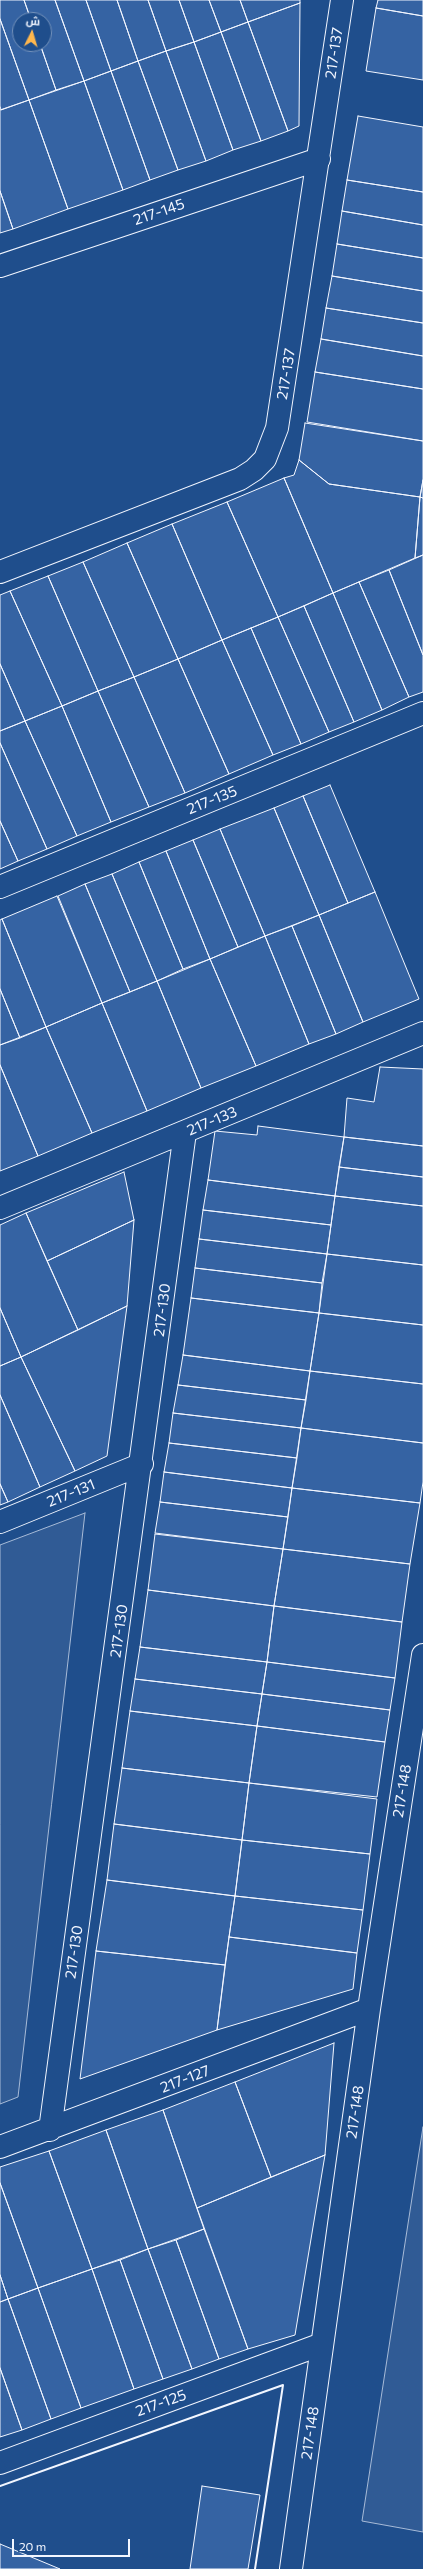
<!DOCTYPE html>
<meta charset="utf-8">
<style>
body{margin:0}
#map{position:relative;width:423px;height:2569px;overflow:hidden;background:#1f4e8c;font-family:Commissioner,Cairo,sans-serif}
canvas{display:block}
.north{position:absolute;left:12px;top:12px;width:40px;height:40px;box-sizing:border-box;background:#1f4e8c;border:1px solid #7391ba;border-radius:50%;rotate:5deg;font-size:11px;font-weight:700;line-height:16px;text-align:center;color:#f2f6ff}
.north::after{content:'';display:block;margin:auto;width:14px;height:18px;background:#ffb74d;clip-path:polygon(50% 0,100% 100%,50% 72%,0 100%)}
.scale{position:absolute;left:12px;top:2539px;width:118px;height:18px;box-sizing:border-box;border:2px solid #f2f6ff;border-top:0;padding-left:5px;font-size:12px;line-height:14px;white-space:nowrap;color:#f2f6ff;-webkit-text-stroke:3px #1f4e8c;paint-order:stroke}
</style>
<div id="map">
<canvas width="423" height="2569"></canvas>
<div class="north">ش</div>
<div class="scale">20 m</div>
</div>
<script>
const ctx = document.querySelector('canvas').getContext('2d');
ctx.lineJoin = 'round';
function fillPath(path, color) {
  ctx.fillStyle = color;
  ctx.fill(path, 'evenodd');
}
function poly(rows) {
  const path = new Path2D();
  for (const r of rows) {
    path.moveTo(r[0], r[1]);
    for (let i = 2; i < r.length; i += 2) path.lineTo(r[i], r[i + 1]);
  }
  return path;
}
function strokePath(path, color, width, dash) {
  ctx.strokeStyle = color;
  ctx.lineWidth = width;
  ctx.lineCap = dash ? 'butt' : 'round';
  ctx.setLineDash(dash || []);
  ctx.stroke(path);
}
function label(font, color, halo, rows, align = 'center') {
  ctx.font = font + ' Commissioner,sans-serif';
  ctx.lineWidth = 3;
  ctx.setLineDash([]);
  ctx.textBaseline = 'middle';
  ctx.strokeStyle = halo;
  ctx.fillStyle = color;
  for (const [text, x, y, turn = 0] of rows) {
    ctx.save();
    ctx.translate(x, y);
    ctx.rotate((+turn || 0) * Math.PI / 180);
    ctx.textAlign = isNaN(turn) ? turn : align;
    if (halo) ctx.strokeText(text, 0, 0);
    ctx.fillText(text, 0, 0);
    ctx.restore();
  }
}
const built = poly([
 [85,1513,18,2097,0,2104,0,1545,85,1513],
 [423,2127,423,2532,362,2521,423,2127]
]);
fillPath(built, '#305b95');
strokePath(built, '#a8bbd7', 1);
const building = poly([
 [0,0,24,0,31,20,20,20,20,44,40,44,56,90,29,100,0,19,0,0],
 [24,0,55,0,84,81,56,90,40,44,44,44,44,20,31,20,24,0],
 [55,0,86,0,111,71,84,81,55,0],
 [86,0,117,0,138,61,111,71,86,0],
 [117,0,148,0,166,51,138,61,117,0],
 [148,0,179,0,194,42,166,51,148,0],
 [179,0,209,0,221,32,194,42,179,0],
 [209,0,240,0,248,22,221,32,209,0],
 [240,0,300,0,300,3,248,22,240,0],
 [378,0,423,0,423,16,376,8,378,0],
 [300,3,299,126,288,131,248,22,300,3],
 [376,8,423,16,423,80,366,71,376,8],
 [0,19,29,100,1,110,0,106,0,19],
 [248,22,288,131,261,141,221,32,248,22],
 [221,32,261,141,233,150,194,42,221,32],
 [194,42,233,150,206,161,166,51,194,42],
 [166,51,206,161,178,170,138,61,166,51],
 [138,61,178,170,150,180,111,71,138,61],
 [111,71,150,180,123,190,84,81,111,71],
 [84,81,123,190,68,209,29,100,84,81],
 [29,100,68,209,13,229,0,191,0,110,29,100],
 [358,116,423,127,423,192,347,180,358,116],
 [347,180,423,192,423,225,342,211,347,180],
 [0,191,13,229,0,233,0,191],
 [342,211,423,225,423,258,337,244,342,211],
 [337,244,423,258,423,291,332,276,337,244],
 [332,276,423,291,423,323,326,308,332,276],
 [326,308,423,323,423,356,321,339,326,308],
 [321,339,423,356,423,389,315,372,321,339],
 [315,372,423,389,423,441,307,422,315,372],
 [305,423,423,441,423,480,420,497,329,484,299,460,305,423],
 [299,460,329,484,420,497,415,558,333,593,284,478,294,475,299,460],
 [284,478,333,593,278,617,227,502,284,478],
 [423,480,423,498,420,497,423,480],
 [420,497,423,498,423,555,415,558,420,497],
 [227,502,278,617,222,640,172,524,227,502],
 [172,524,222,640,178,659,127,543,172,524],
 [127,543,178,659,134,677,83,562,127,543],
 [423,555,423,655,389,570,423,555],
 [83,562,134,677,98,691,48,576,83,562],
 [389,570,423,655,423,692,409,697,359,582,389,570],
 [48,576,98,691,62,706,10,591,48,576],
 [359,582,409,697,382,710,333,593,359,582],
 [10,591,62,706,25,721,0,664,0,595,10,591],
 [333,593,382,710,354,722,304,606,333,593],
 [304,606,354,722,329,732,278,617,304,606],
 [278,617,329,732,301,744,251,628,278,617],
 [251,628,301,744,273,755,222,640,251,628],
 [222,640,273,755,229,774,178,659,222,640],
 [178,659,229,774,185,793,134,677,178,659],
 [0,664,25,721,0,731,0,664],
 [134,677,185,793,149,807,98,691,134,677],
 [98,691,149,807,111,822,62,706,98,691],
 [62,706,111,822,77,836,25,721,62,706],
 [25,721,77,836,47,849,0,743,0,731,25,721],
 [0,743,47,849,18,861,0,821,0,743],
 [330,785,375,892,348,903,303,796,330,785],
 [303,796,348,903,319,915,274,808,303,796],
 [274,808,319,915,265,936,220,829,274,808],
 [0,821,18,861,0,869,0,821],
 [220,829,265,936,238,947,193,840,220,829],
 [193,840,238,947,210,959,166,851,193,840],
 [166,851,210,959,183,969,139,862,166,851],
 [139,862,183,969,157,981,112,874,139,862],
 [112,874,157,981,130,992,85,884,112,874],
 [85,884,130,992,102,1003,58,896,85,884],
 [375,892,419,999,363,1022,319,915,375,892],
 [57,896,102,1003,46,1027,2,919,57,896],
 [319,915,363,1022,336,1034,292,926,319,915],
 [2,919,46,1027,20,1038,0,989,0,920,2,919],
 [292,926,336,1034,309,1044,265,936,292,926],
 [265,936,309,1044,256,1066,210,959,265,936],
 [210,959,256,1066,201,1088,157,981,210,959],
 [157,981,201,1088,147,1111,102,1003,157,981],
 [0,989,20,1038,0,1045,0,989],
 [102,1003,147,1111,92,1133,46,1027,102,1003],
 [46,1027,92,1133,38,1156,0,1065,0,1045,46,1027],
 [0,1065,38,1156,0,1171,0,1065],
 [380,1067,423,1069,423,1146,344,1137,347,1098,374,1102,380,1067],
 [258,1126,344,1137,335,1196,208,1180,215,1131,257,1135,258,1126],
 [344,1137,423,1146,423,1177,339,1167,344,1137],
 [339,1167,423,1177,423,1206,335,1196,339,1167],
 [124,1172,134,1220,47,1261,26,1213,124,1172],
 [208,1180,335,1196,331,1225,203,1210,208,1180],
 [335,1196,423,1206,423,1265,327,1254,335,1196],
 [203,1210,331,1225,327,1254,199,1239,203,1210],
 [26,1213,78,1330,21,1357,0,1308,0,1225,26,1213],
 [134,1220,127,1306,78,1330,47,1261,134,1220],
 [199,1239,327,1254,322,1283,195,1268,199,1239],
 [327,1254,423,1265,423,1325,319,1313,327,1254],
 [195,1268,322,1283,319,1313,191,1298,195,1268],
 [191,1298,319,1313,310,1371,183,1355,191,1298],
 [127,1306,107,1456,75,1471,21,1357,127,1306],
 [0,1308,21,1357,0,1366,0,1308],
 [319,1313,423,1325,423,1384,310,1371,319,1313],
 [183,1355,310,1371,306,1400,178,1385,183,1355],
 [21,1357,75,1471,40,1487,0,1395,0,1366,21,1357],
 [310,1371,423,1384,423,1443,301,1428,310,1371],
 [178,1385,306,1400,301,1428,173,1413,178,1385],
 [0,1395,40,1487,8,1502,0,1484,0,1395],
 [173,1413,301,1428,297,1458,169,1443,173,1413],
 [301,1428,423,1443,423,1482,420,1503,292,1488,301,1428],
 [169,1443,297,1458,292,1488,164,1472,169,1443],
 [164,1472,292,1488,288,1517,160,1502,164,1472],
 [0,1484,8,1502,0,1505,0,1484],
 [292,1488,420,1503,410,1564,283,1549,292,1488],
 [160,1502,288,1517,283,1549,155,1533,160,1502],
 [155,1534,283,1549,274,1606,148,1590,155,1534],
 [283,1549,410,1564,402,1622,274,1606,283,1549],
 [148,1590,274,1606,267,1662,140,1647,148,1590],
 [274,1606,402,1622,395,1678,267,1662,274,1606],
 [140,1647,267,1662,262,1694,135,1679,140,1647],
 [267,1662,395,1678,390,1710,262,1694,267,1662],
 [135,1679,262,1694,257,1726,130,1711,135,1679],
 [262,1694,390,1710,385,1742,257,1726,262,1694],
 [130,1711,257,1726,249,1783,122,1768,130,1711],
 [257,1726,385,1742,377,1797,249,1783,257,1726],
 [122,1768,249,1783,242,1840,114,1824,122,1768],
 [249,1783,377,1799,370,1854,242,1840,249,1783],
 [114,1824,242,1840,235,1896,107,1880,114,1824],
 [242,1840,370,1854,363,1910,235,1896,242,1840],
 [107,1880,235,1896,225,1965,96,1951,107,1880],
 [235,1896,363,1910,357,1953,229,1937,235,1896],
 [229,1937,357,1953,353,1989,217,2030,229,1937],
 [96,1951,225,1965,217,2030,80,2079,96,1951],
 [334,2043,325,2155,271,2177,235,2082,334,2043],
 [235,2082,271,2177,197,2208,163,2110,235,2082],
 [163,2110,204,2229,148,2249,106,2130,163,2110],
 [106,2130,148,2249,92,2269,49,2151,106,2130],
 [49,2151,92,2269,38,2288,0,2183,0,2167,49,2151],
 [325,2155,295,2335,248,2349,197,2208,325,2155],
 [0,2183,38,2288,8,2299,0,2275,0,2183],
 [204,2229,248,2349,219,2359,176,2240,204,2229],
 [176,2240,219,2359,192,2369,148,2249,176,2240],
 [148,2249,192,2369,163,2379,120,2260,148,2249],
 [120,2260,163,2379,134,2389,92,2269,120,2260],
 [92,2269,134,2389,81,2408,38,2288,92,2269],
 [0,2275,8,2299,0,2302,0,2275],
 [38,2288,81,2408,51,2419,8,2299,38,2288],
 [8,2299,51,2419,22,2430,0,2368,0,2302,8,2299],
 [0,2368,22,2430,0,2437,0,2368],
 [202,2486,260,2495,248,2569,190,2569,202,2486],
 [0,2544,60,2569,0,2569,0,2544]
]);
fillPath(building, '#3563a3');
strokePath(building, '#f2f6ff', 1);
const minor = poly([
 [0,266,319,159],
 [0,572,240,479,254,470,265,459,277,428,342,0],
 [0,887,423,713],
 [0,1208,423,1033],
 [0,1522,142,1464],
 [50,2130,185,1132],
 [0,2147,369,2009],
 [0,2463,322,2344],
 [291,2569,369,2009,423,1655]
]);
strokePath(minor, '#f2f6ff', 24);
strokePath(minor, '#1f4e8c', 22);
strokePath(poly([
 [0,2486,283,2385,255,2569]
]), '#f2f6ff', 2);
label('15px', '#f2f6ff', '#1f4e8c', [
 ["217-137",334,53,-82],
 ["217-145",159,212,-19],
 ["217-137",286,374,-81],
 ["217-135",212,800,-22],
 ["217-133",212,1121,-23],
 ["217-130",162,1310,-83],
 ["217-131",71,1493,-22],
 ["217-130",119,1631,-82],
 ["217-148",402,1791,-81],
 ["217-130",74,1952,-82],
 ["217-127",185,2079,-21],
 ["217-148",355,2112,-82],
 ["217-125",161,2403,-20],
 ["217-148",310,2433,-82]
]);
</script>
